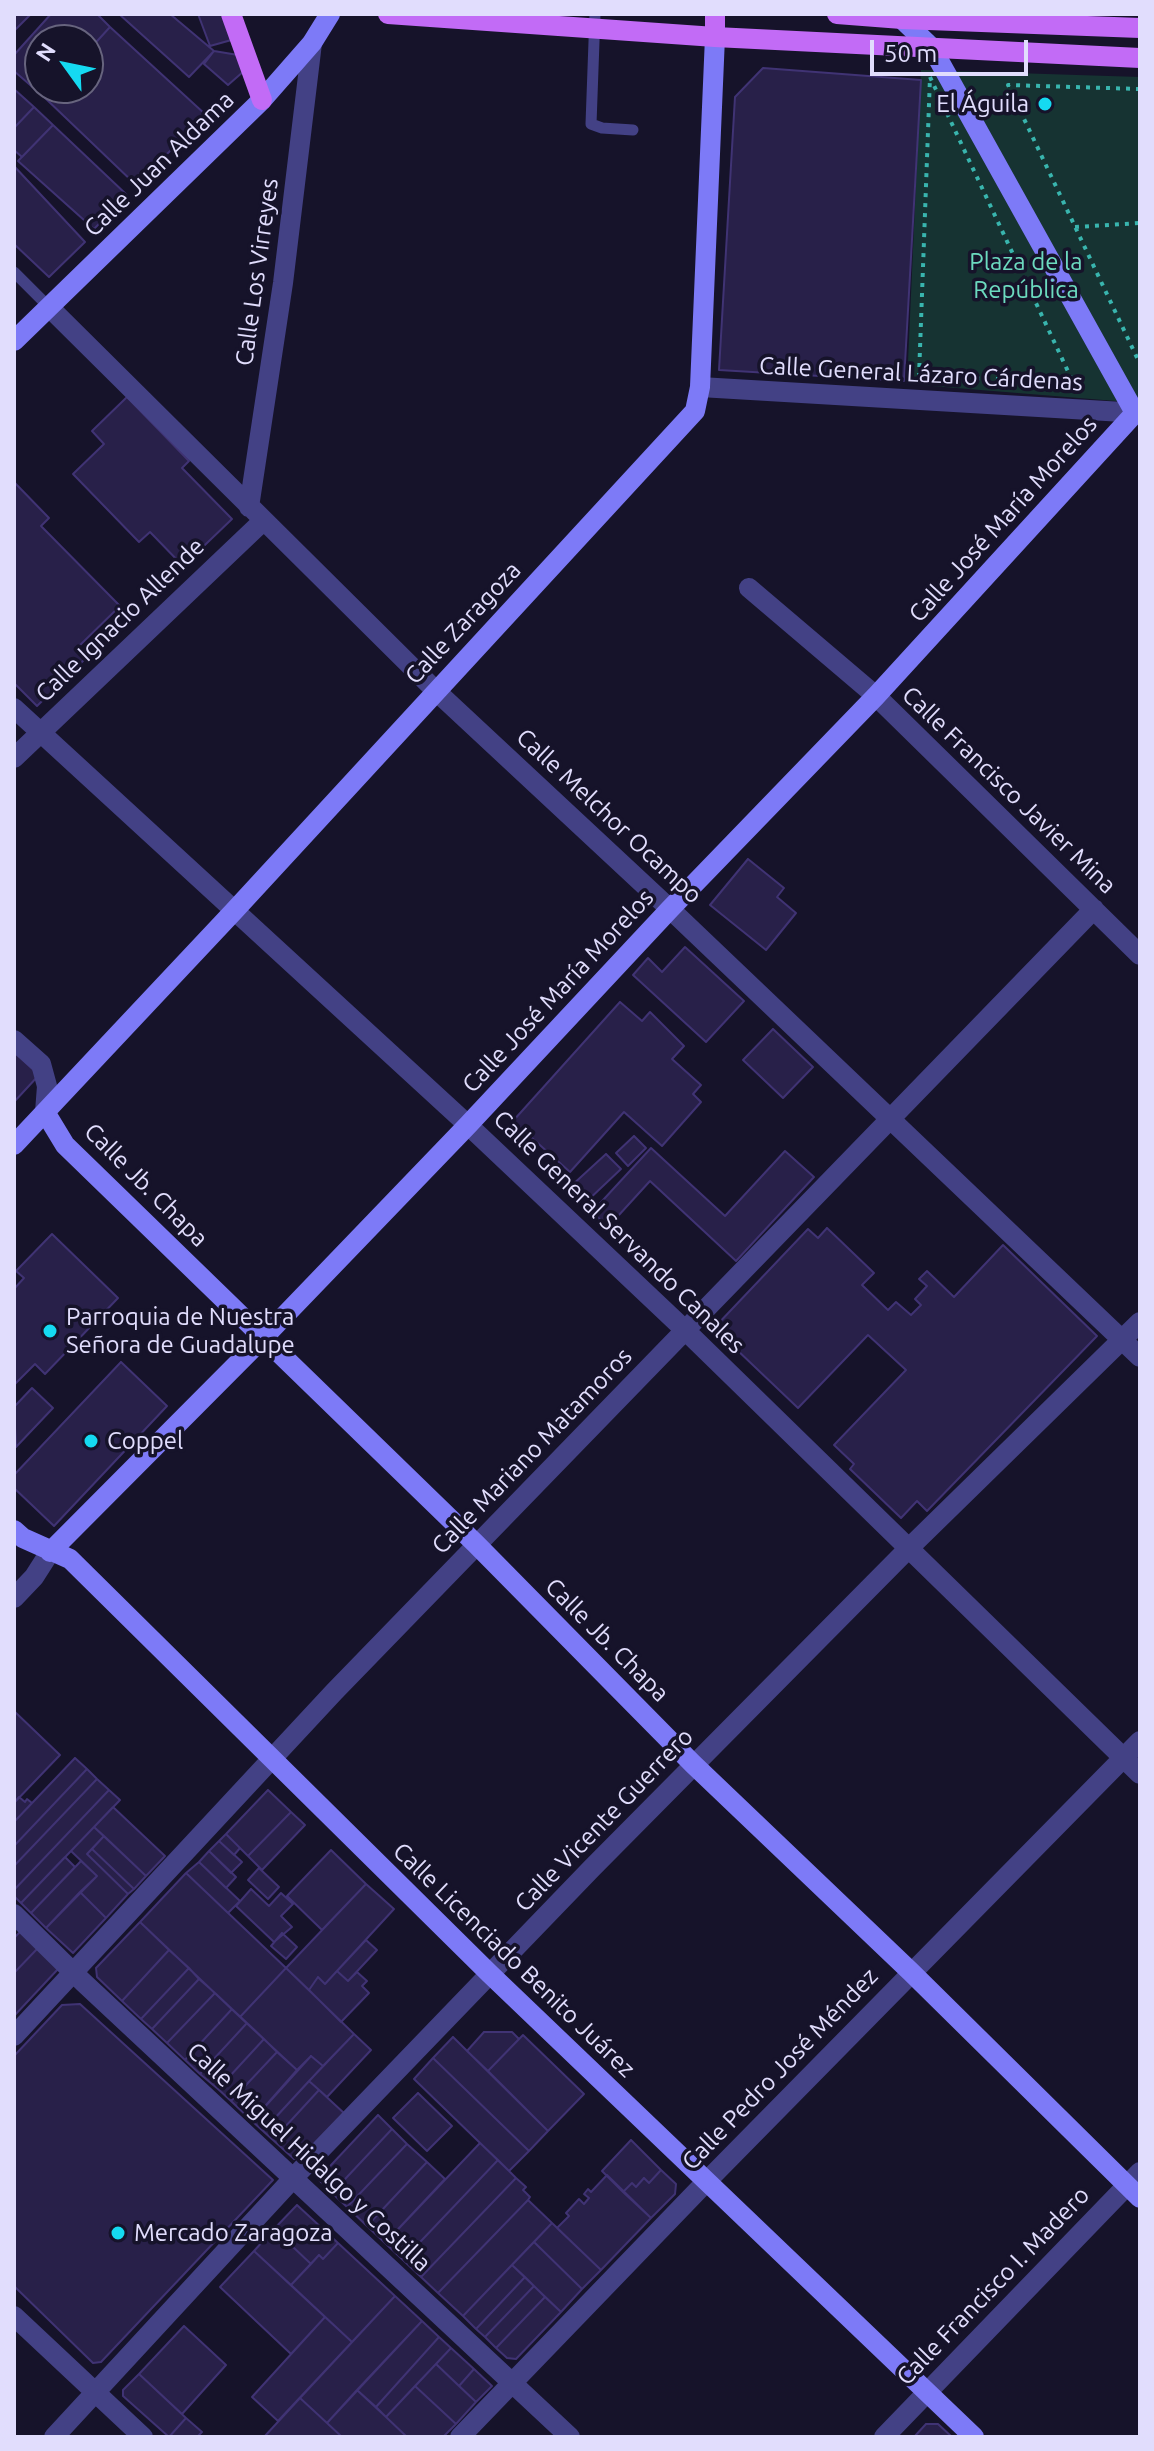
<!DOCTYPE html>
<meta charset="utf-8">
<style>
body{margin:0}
#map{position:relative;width:1154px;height:2451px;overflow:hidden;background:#16132a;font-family:Ubuntu,sans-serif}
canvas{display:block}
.frame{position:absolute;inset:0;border:16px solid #e1ddfd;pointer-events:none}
.north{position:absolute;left:24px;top:24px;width:80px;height:80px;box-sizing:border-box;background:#16132a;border:2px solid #67647e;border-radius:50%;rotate:303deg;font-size:22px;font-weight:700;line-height:32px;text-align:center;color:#e1ddfd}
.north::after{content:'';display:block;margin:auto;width:28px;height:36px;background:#15daf1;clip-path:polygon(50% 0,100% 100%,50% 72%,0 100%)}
.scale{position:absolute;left:870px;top:40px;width:158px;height:36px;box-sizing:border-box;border:4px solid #e1ddfd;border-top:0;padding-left:10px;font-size:24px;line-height:28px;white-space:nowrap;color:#e1ddfd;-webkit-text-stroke:6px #16132a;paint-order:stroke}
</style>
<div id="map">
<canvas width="1154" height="2451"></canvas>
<div class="frame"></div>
<div class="north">N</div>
<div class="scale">50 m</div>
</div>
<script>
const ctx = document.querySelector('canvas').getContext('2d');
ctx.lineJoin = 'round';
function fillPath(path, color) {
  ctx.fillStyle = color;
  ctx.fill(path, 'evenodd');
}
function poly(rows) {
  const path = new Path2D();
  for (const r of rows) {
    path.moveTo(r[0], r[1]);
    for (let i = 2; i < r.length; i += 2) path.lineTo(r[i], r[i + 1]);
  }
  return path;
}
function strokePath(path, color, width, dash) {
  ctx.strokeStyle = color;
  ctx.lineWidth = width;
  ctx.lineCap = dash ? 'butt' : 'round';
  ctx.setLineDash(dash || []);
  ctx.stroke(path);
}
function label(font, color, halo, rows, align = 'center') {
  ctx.font = font + ' Ubuntu,sans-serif';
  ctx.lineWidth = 7;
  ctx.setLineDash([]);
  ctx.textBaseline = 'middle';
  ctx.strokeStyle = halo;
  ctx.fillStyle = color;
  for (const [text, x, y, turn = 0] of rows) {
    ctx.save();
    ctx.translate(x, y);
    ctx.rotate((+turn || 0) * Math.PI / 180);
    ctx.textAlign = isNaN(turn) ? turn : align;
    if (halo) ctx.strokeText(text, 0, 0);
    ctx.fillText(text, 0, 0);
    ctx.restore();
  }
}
fillPath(poly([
 [921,70,1140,77,1140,403,907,384]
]), '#163332');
const building = poly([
 [14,14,31,14,14,31,14,14],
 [51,14,97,14,110,27,88,51,88,40,40,40,40,88,53,88,44,97,14,71,14,55,51,14],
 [119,14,170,14,214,51,189,77,119,14],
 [198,14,226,14,235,39,210,46,198,14],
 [110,27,206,115,136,185,44,97,53,88,88,88,88,51,110,27],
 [214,51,238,55,244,71,228,85,204,64,214,51],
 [763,68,921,80,904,381,719,370,735,97,763,68],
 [14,89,34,107,14,128,14,89],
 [34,107,53,125,22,157,14,150,14,128,34,107],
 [53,125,127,195,94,229,18,161,53,125],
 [14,166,85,242,49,277,14,244,14,166],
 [127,397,189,461,182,468,232,519,183,566,150,532,139,542,73,474,104,444,92,431,127,397],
 [14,482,49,518,41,526,120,606,75,650,85,659,37,706,14,683,14,482],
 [748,859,784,888,777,897,796,913,766,950,710,905,748,859],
 [685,947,744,1001,706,1042,633,975,648,958,662,972,685,947],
 [620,1002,642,1021,650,1012,684,1046,672,1059,701,1085,693,1094,701,1102,662,1146,624,1112,570,1172,513,1121,620,1002],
 [773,1029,813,1067,783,1098,743,1060,773,1029],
 [14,1052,39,1075,14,1102,14,1052],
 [634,1136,646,1148,628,1166,616,1153,634,1136],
 [651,1148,725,1216,785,1151,814,1177,736,1261,650,1181,608,1227,592,1212,651,1148],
 [606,1154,621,1169,585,1203,570,1187,606,1154],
 [827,1228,874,1273,862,1285,888,1310,896,1302,911,1315,921,1305,915,1299,927,1286,919,1279,927,1271,954,1297,1003,1245,1097,1336,927,1511,917,1501,901,1518,850,1469,854,1464,834,1445,906,1370,868,1335,798,1408,714,1328,808,1229,818,1238,827,1228],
 [52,1234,118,1298,45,1374,35,1364,14,1385,14,1289,24,1278,16,1271,52,1234],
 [121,1362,167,1406,54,1526,14,1488,14,1475,121,1362],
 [32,1388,53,1408,16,1447,14,1407,32,1388],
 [14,1711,60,1755,14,1803,14,1711],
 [75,1758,87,1769,14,1846,14,1822,75,1758],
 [87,1769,97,1779,14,1866,14,1846,87,1769],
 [97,1779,109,1790,14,1890,14,1866,97,1779],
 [109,1790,120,1800,21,1903,14,1896,14,1890,109,1790],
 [268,1790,291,1812,248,1856,226,1834,268,1790],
 [19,1797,25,1802,27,1799,32,1803,14,1822,14,1803,19,1797],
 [113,1807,165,1856,146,1876,94,1827,113,1807],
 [291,1812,305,1825,262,1870,248,1856,291,1812],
 [94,1827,104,1836,87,1854,128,1894,106,1918,80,1892,97,1876,71,1851,94,1827],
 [226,1834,240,1848,234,1855,219,1841,226,1834],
 [104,1836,146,1876,134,1889,92,1849,104,1836],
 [219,1841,242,1862,231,1873,209,1851,219,1841],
 [92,1849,134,1889,128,1894,87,1854,92,1849],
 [331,1850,366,1884,322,1930,287,1896,331,1850],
 [209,1851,236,1877,226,1888,199,1862,209,1851],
 [65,1857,75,1867,31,1913,21,1903,65,1857],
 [81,1861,97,1876,46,1928,31,1913,81,1861],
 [199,1862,240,1901,228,1913,186,1873,199,1862],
 [259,1868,279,1887,268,1899,248,1880,259,1868],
 [186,1873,286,1968,240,2017,140,1922,186,1873],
 [366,1884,394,1909,325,1984,318,1977,309,1990,286,1968,366,1884],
 [251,1889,269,1906,281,1893,293,1904,281,1916,292,1927,274,1942,236,1906,251,1889],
 [80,1892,106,1918,73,1953,46,1928,80,1892],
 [140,1922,169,1950,122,2001,97,1977,96,1968,140,1922],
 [20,1932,38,1948,14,1973,14,1938,20,1932],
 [282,1933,297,1947,286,1959,271,1946,282,1933],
 [366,1940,377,1950,348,1981,337,1971,366,1940],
 [38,1948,59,1968,14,2016,14,1973,38,1948],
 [169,1950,189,1968,141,2019,122,2001,169,1950],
 [189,1968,199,1979,152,2029,141,2019,189,1968],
 [286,1968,354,2034,323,2066,311,2056,297,2070,240,2017,286,1968],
 [337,1971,348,1981,357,1972,367,1981,362,1986,369,1993,341,2022,309,1990,318,1977,325,1984,337,1971],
 [199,1979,215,1993,167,2043,152,2029,199,1979],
 [215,1993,232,2009,185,2060,167,2043,215,1993],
 [80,2004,273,2180,101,2362,93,2363,14,2286,14,2056,62,2005,80,2004],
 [232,2009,247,2023,200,2074,185,2060,232,2009],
 [247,2023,264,2039,218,2089,200,2074,247,2023],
 [484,2032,512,2032,519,2039,488,2071,467,2051,484,2032],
 [354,2034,371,2050,327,2097,309,2081,354,2034],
 [523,2035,584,2094,548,2131,488,2071,523,2035],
 [453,2037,548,2131,529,2151,433,2058,453,2037],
 [264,2039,277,2052,231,2101,218,2089,264,2039],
 [277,2052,297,2070,252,2121,231,2101,277,2052],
 [311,2056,323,2066,263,2131,252,2121,311,2056],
 [433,2058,529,2151,509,2171,414,2079,433,2058],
 [309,2081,319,2090,273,2140,263,2131,309,2081],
 [319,2090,345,2114,304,2157,294,2159,273,2140,319,2090],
 [418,2093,452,2126,427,2151,393,2118,418,2093],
 [378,2115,392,2129,332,2193,318,2179,378,2115],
 [392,2129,407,2144,347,2207,332,2193,392,2129],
 [631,2140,661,2170,649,2183,644,2178,636,2187,632,2183,623,2192,602,2171,631,2140],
 [480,2143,498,2160,403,2260,385,2243,480,2143],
 [407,2144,427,2162,367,2226,347,2207,407,2144],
 [498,2160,516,2178,421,2277,403,2260,498,2160],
 [427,2162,445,2179,385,2243,367,2226,427,2162],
 [661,2170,676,2184,675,2194,651,2218,623,2192,632,2183,636,2187,644,2178,649,2183,661,2170],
 [607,2175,651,2218,601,2270,557,2228,569,2216,566,2213,579,2199,584,2204,589,2198,584,2194,588,2189,591,2192,607,2175],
 [516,2178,526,2187,523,2190,530,2197,528,2200,438,2293,421,2277,516,2178],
 [528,2200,552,2223,463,2316,438,2293,528,2200],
 [297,2205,338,2243,323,2259,319,2255,311,2264,274,2229,297,2205],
 [552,2223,601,2270,582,2289,534,2242,552,2223],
 [274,2229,311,2264,291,2285,254,2251,274,2229],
 [534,2242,582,2289,561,2312,512,2265,534,2242],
 [338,2243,395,2296,352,2342,291,2285,319,2255,323,2259,338,2243],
 [254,2251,325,2317,291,2354,220,2287,254,2251],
 [512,2265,525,2277,476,2329,463,2316,512,2265],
 [525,2277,534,2286,485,2337,476,2329,525,2277],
 [534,2286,545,2297,496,2348,485,2337,534,2286],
 [395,2296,422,2321,327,2423,300,2398,395,2296],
 [545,2297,561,2312,516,2359,507,2358,496,2348,545,2297],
 [325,2317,352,2342,278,2421,252,2397,325,2317],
 [422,2321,439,2337,376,2407,357,2390,422,2321],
 [184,2326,226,2365,182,2414,139,2374,184,2326],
 [439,2337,451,2348,386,2417,376,2407,439,2337],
 [451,2348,474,2369,459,2386,436,2364,451,2348],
 [436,2364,476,2402,456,2424,415,2386,436,2364],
 [474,2369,492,2386,476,2402,459,2386,474,2369],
 [139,2374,186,2418,169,2437,123,2396,123,2390,139,2374],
 [415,2386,456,2424,443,2437,407,2437,386,2417,415,2386],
 [357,2390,386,2417,407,2437,342,2437,327,2423,357,2390],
 [300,2398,327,2423,342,2437,264,2437,300,2398],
 [186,2418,202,2432,197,2437,169,2437,186,2418],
 [926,2424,938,2424,952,2437,914,2437,926,2424]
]);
fillPath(building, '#282049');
strokePath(building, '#403374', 2);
strokePath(poly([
 [930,77,1073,382,919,376,930,77],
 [1140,89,1008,85,1140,364],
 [1075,227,1140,223]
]), '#39b5ae', 4, [4, 6]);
strokePath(poly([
 [595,14,591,124,602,128,633,130],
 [14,272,49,307]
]), '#434185', 11);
strokePath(poly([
 [49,307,436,691,670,909,1140,1357],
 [700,387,1140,413],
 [249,507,283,283,312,43],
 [749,588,876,696,1140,955],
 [14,708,468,1125,686,1331,1140,1774],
 [14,758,263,521],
 [14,1040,41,1064,47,1086,45,1112],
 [14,1598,34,1577,50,1552],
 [14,1914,83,1982,570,2437],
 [14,2036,334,1692,1094,909],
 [14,2316,143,2437],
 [54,2437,298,2173,592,1868,909,1548,1140,1322],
 [460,2437,706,2182,1140,1741],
 [884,2437,1140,2172]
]), '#434185', 20);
strokePath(poly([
 [14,341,262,100,312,43,330,14],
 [45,1112,65,1145,476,1544,693,1764,911,1972,1140,2198],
 [14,1145,234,911,695,411,700,387,715,37],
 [14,1530,23,1538,70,1559,490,1974,974,2437],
 [50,1552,264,1337,468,1125,670,909,876,696,1135,413,932,48,902,19]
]), '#7d7af7', 20);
strokePath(poly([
 [231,14,262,100],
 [388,14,715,37,1140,58],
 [837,14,902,19,1140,28],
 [715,37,715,14]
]), '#c26bf6', 20);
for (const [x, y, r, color] of [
 [1045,104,8,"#15daf1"],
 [50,1331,8,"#15daf1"],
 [91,1441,8,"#15daf1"],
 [118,2233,8,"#15daf1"]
]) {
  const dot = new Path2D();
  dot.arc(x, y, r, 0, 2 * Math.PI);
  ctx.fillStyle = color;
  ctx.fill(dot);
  strokePath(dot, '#16132a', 3);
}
label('24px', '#e1ddfd', '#16132a', [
 ["El Águila",1029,104,"right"],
 ["Parroquia de Nuestra",66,1317],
 ["Señora de Guadalupe",66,1345],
 ["Coppel",107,1441],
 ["Mercado Zaragoza",134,2233]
], 'left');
label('24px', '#e1ddfd', '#16132a', [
 ["Calle Juan Aldama",159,164,-44],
 ["Calle Los Virreyes",257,272,-82],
 ["Calle General Lázaro Cárdenas",921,374,3],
 ["Calle José María Morelos",1003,519,-48],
 ["Calle Ignacio Allende",120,620,-44],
 ["Calle Zaragoza",463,623,-47],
 ["Calle Francisco Javier Mina",1009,790,44],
 ["Calle Melchor Ocampo",609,816,43],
 ["Calle José María Morelos",558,991,-47],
 ["Calle Jb. Chapa",146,1185,45],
 ["Calle General Servando Canales",619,1232,44],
 ["Calle Mariano Matamoros",532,1451,-46],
 ["Calle Jb. Chapa",607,1640,45],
 ["Calle Vicente Guerrero",604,1820,-46],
 ["Calle Licenciado Benito Juárez",514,1960,44],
 ["Calle Pedro José Méndez",780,2069,-46],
 ["Calle Miguel Hidalgo y Costilla",309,2157,43],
 ["Calle Francisco I. Madero",993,2286,-46]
]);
label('24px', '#6cdabf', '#16132a', [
 ["Plaza de la",1026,262],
 ["República",1026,290]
]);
</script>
